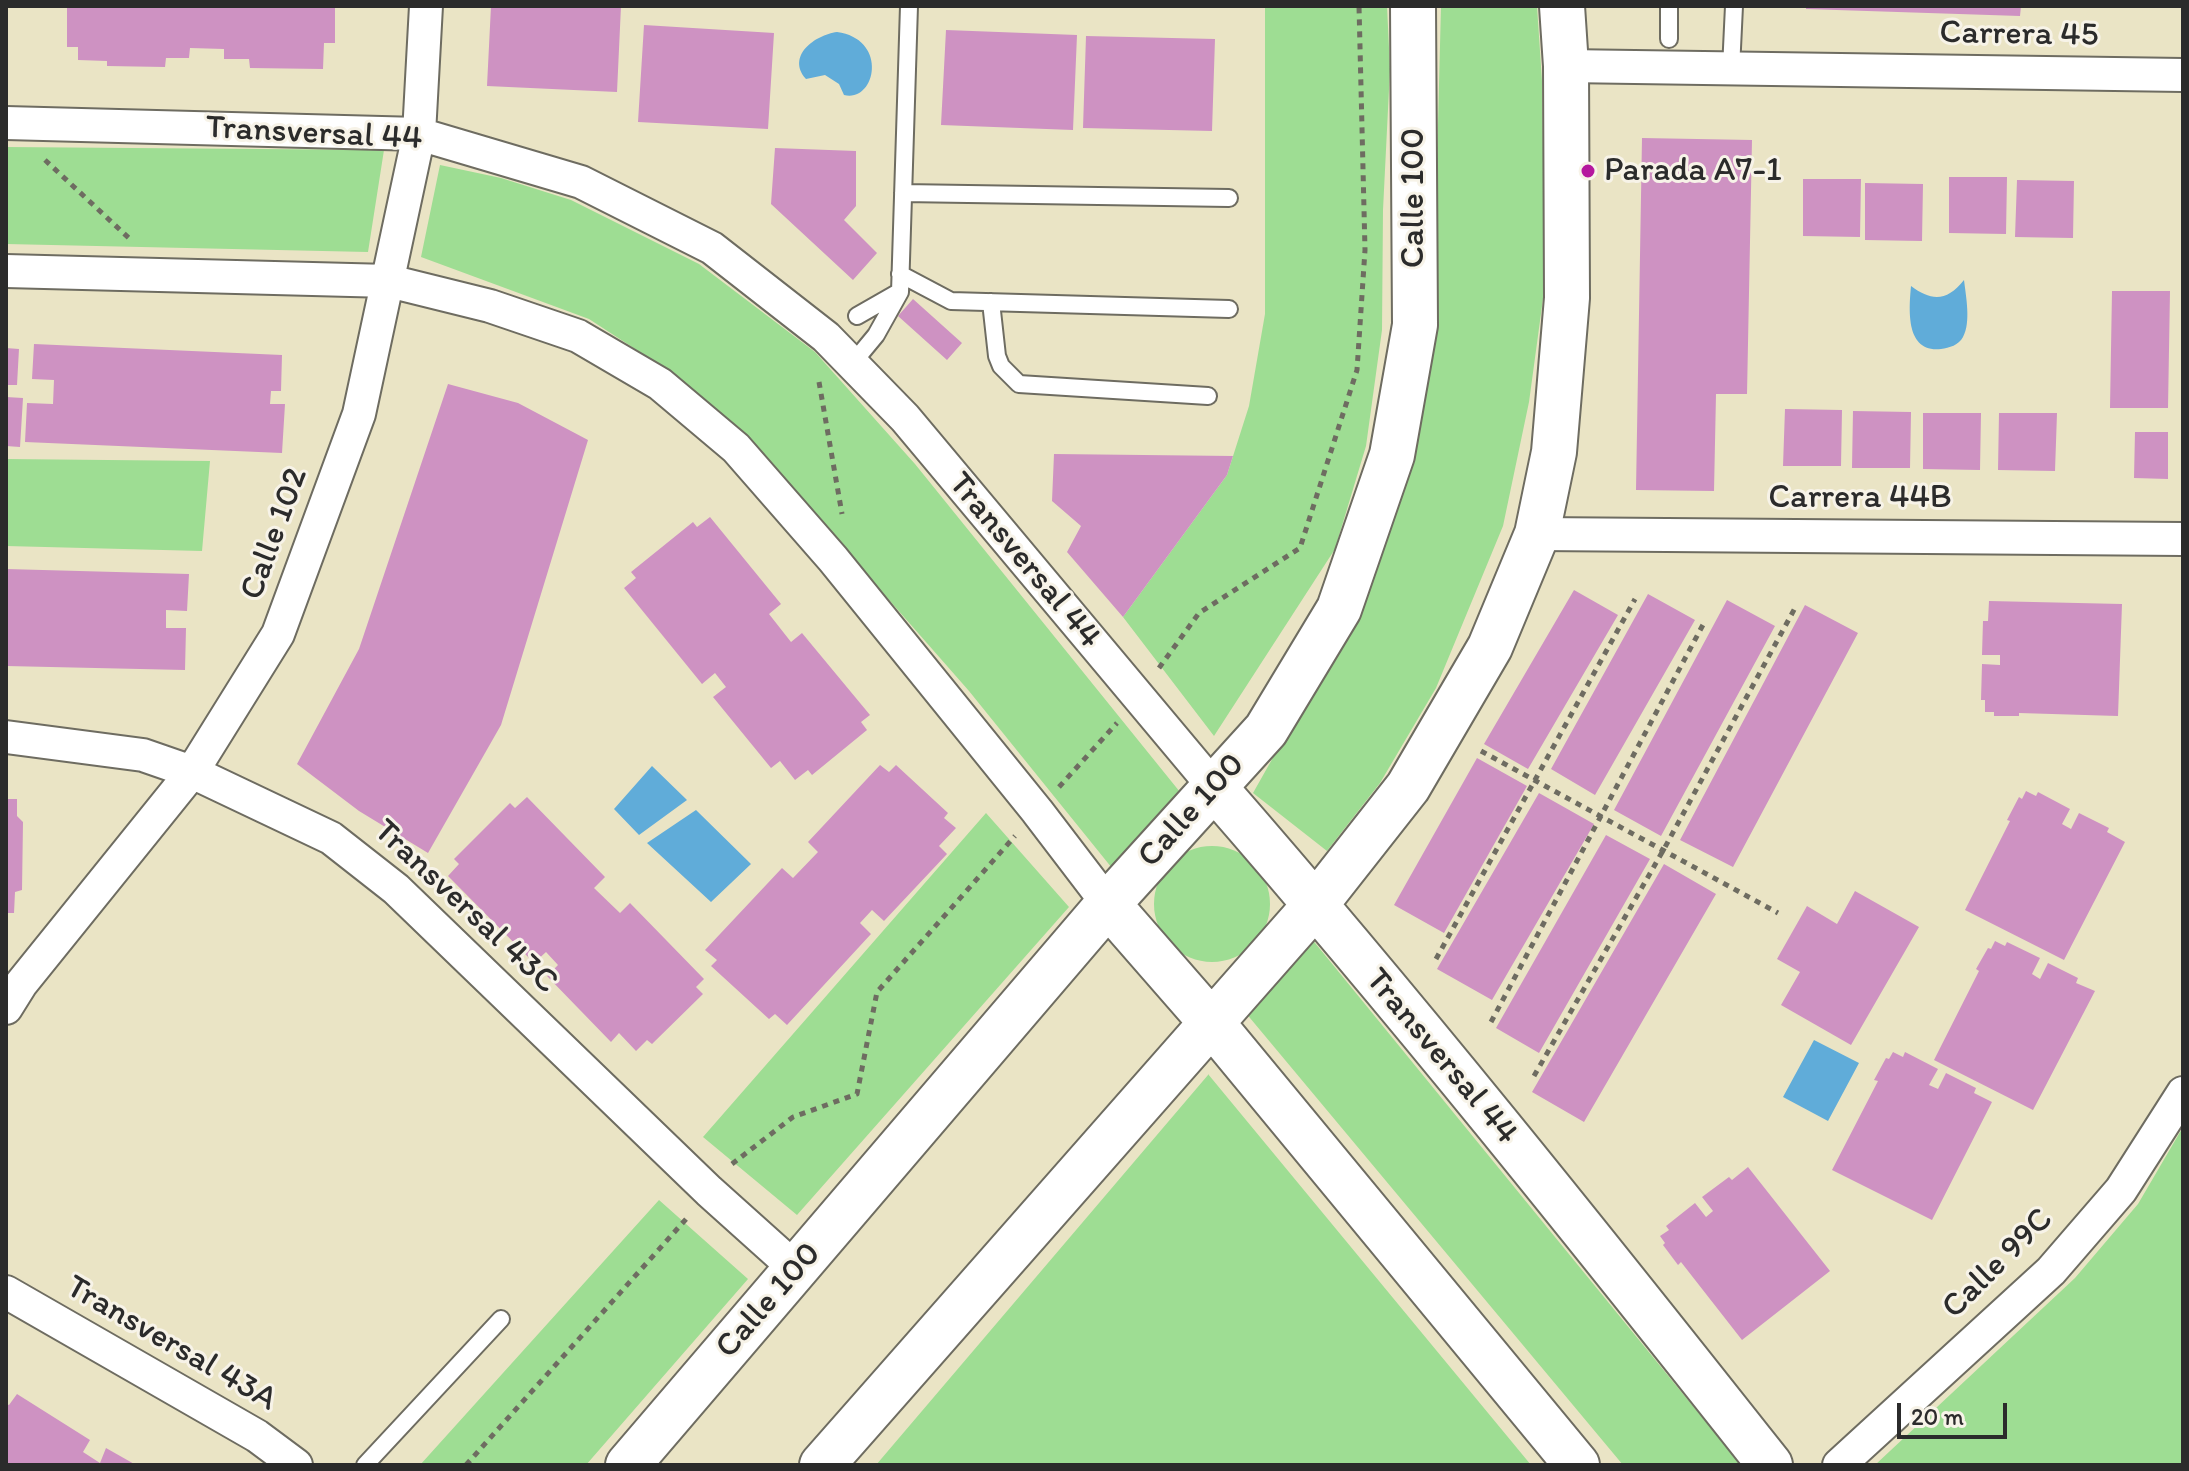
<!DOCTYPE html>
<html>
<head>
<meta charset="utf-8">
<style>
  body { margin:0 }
  #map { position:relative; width:2189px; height:1471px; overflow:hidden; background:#eae4c5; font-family:Itim,sans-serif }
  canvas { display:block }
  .frame { position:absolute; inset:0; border:8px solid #2b2b2b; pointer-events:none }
  .scale { position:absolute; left:1897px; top:1403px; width:110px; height:36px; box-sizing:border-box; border:4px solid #2b2b2b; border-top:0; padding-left:10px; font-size:24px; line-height:28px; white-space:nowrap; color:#2b2b2b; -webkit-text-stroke:6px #f7f3e8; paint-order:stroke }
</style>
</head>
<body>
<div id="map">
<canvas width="2189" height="1471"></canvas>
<div class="frame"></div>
<div class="scale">20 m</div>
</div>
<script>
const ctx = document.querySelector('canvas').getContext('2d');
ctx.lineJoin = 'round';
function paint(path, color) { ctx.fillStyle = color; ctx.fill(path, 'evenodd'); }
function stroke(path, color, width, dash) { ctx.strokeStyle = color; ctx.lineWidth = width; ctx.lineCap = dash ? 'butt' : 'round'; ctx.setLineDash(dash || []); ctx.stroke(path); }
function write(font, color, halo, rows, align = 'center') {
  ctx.font = font + ' Itim,sans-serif'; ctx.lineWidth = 6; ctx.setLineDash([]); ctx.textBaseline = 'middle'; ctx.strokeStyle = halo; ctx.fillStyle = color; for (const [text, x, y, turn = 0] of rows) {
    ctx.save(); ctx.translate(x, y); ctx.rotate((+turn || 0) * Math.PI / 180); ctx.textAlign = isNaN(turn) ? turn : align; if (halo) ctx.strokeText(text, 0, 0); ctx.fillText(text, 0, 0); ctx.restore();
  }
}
paint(new Path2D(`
  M1265 6H1387L1390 69 1383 210 1382 330 1366 446 1335 549 1214 736 1123 617 1227 475 1249 406 1265 314Z
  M1441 6H1537L1542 81 1545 284 1529 402 1503 526 1436 688 1380 783 1327 851 1253 793 1353 616 1409 460 1432 362Z
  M6 147 384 150 368 252 6 244Z
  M440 165 501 178 571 200 699 264 815 352 915 464 1184 797 1116 873 969 691 738 428 669 371 589 319 421 257Z
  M6 459 210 461 202 551 6 546Z
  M986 813 1069 907 797 1215 703 1137Z
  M1154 904a58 58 0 1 1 116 0a58 58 0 1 1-116 0Z
  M1311 938 1741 1465H1623L1245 1012Z
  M1208 1074 1531 1465H876L1208 1075Z
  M2183 1127V1465H1875L2075 1278 2138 1204Z
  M659 1200 748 1279 586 1465H420Z`), '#9edd93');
paint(new Path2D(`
  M837 32C889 39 876 103 844 95L839 84 825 75 806 79C786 56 815 35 837 32Z
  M1964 280C1966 297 1971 322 1963 337 1959 345 1949 348 1941 349 1905 353 1909 309 1911 286 1931 301 1947 302 1964 280Z
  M652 766 687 800 639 835 614 809Z
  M696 810 751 864 711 902 647 843Z
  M1814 1040 1859 1063 1828 1121 1783 1097Z`), '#60acd9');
paint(new Path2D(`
  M67 6H335V43H324L323 69 250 68 249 59H224V49L190 48 189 58H166L165 67 107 66V61L78 60V47H67Z
  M491 6H621L617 92 487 86Z
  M1806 6H2021L2020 16 1806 9Z
  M644 25 774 33 768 129 638 122Z
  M946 30 1077 35 1073 130 941 125Z
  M1086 36 1215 39 1212 131 1083 128Z
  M1642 138 1752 140 1747 394H1716L1714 491 1636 490Z
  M775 148 856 151V206L844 220 877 253 853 280 771 204Z
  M1949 177H2007L2006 234 1949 233Z
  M1803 179H1861L1860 237 1803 236Z
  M2017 180 2074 181 2073 238 2015 237Z
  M1865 183 1923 184 1922 241 1865 240Z
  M2112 291H2170L2168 408H2110Z
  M913 299 962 343 947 360 898 316Z
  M34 344 282 355 281 391H271L270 404H285L282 453 25 442 27 403 53 404 54 380 32 379Z
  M6 348 19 349 17 385H6Z
  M448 384 518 403 588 440 501 725 428 853 359 811 297 764 359 649Z
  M6 397 23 398 20 447 6 446Z
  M1785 409 1842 410 1841 466H1783Z
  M1853 411 1911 412 1910 468H1852Z
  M1923 413H1981L1980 470 1923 469Z
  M1999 413H2057L2055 471 1998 470Z
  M2135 432H2168V479L2134 478Z
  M1054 454 1233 456 1227 475 1123 617 1067 552 1081 526 1052 501Z
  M710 517 781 604 769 614 791 642 802 633 870 715 861 722 867 730 812 775 808 770 795 780 780 761 771 768 713 697 726 687 715 673 702 684 624 588 636 578 631 572 693 522 697 527Z
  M6 569 189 574 187 611 166 610V628H186L185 670 6 666Z
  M1574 590 1618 615 1528 769 1484 744Z
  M1648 594 1695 620 1595 795 1551 769Z
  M1727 600 1775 626 1661 836 1614 810Z
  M1989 601 2122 604 2118 716 2019 713V716H1994V712H1985V700H1981L1982 664 2000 665V655H1982L1983 621H1988Z
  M1805 605 1858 633 1733 867 1680 840Z
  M1477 758 1527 786 1444 933 1394 905Z
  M880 765 889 772 896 765 948 813 944 818 956 828 939 846 947 854 884 921 872 910 860 923 871 934 787 1025 775 1014 769 1019 711 966 717 960 705 950 782 868 793 878 818 852 808 842Z
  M2026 791 2036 796 2038 792 2070 809 2062 824 2071 829 2079 813 2109 828 2107 832 2125 842 2064 960 1965 910 2010 821 2007 820 2019 797 2022 799Z
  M1539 793 1594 824 1492 1000 1437 969Z
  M527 797 605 877 594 888 620 913 630 903 704 979 696 987 703 994 652 1044 647 1040 636 1051 619 1033 611 1042 547 976 558 965 546 952 534 963 448 876 459 864 454 859 510 803 515 808Z
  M6 799H17V816L23 822 22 890 15 892 14 913H6Z
  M1606 835 1650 859 1539 1053 1496 1028Z
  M1664 864 1716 894 1584 1122 1532 1092Z
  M1855 891 1919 927 1851 1045 1781 1005 1800 972 1777 959 1807 906 1837 924Z
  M1995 941 2005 946 2007 942 2040 958 2032 974 2040 979 2048 963 2078 978 2076 983 2095 991 2033 1110 1934 1060 1979 971 1976 969 1988 948 1991 949Z
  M1893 1052 1903 1057 1905 1052 1938 1069 1929 1085 1938 1089 1946 1073 1976 1088 1974 1093 1992 1102 1932 1220 1832 1170 1878 1081 1874 1080 1886 1058 1889 1059Z
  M1748 1167 1830 1271 1742 1340 1681 1262 1678 1265 1663 1245 1665 1243 1660 1236 1669 1230 1666 1226 1695 1203 1706 1217 1713 1211 1702 1197 1729 1177 1732 1180Z
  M17 1394 90 1440 83 1452 100 1463 106 1448 136 1465H6V1404L9 1405Z`), '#ce92c2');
const lane = new Path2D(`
  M1669 39V6
  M1731 69 1734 6
  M903 193 1229 198
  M900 274 951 301 1229 309
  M991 302 997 356 1001 366 1019 384 1208 396
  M857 316 899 292
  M852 364 876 335 900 292 909 6
  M365 1465 501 1319`);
const street = new Path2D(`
  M1566 66 2183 75
  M6 123 419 134 581 182 712 248 826 337 905 418 1214 787
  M6 271 389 281 490 306 578 336 660 384 736 448 833 559 1037 811 1108 904
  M1537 534 2183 539
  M6 737 143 755 192 772 331 838 396 889 709 1191 797 1270
  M6 1008 21 984 192 772 278 634 359 414 419 134 426 6
  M6 1292 257 1436 296 1465
  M1839 1465 2051 1271 2121 1190 2183 1093`);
const secondary = new Path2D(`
  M1214 787C1406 1007 1589 1236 1770 1465
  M1108 904 1211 1022 1577 1465
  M628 1465 1108 904 1266 730 1339 609 1392 455 1415 325 1413 6
  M822 1465 1316 904 1408 787 1490 647 1537 534 1554 452 1567 298 1566 66 1562 6`);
stroke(lane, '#6e6c61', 20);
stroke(street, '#6e6c61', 36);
stroke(secondary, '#6e6c61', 48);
stroke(new Path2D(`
  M45 160 131 240
  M819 382 842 514
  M1159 668 1199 613 1300 548 1357 370 1365 250 1359 6
  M1481 751 1778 913
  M1059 787 1117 723
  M1436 959 1635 599
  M1491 1022 1705 621
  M1534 1076 1664 849 1795 608
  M732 1164 793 1117 857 1094 877 992 1015 836
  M466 1465 687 1218`), '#6e6c61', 5, [6, 6]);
stroke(lane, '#fff', 16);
stroke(street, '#fff', 32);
stroke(secondary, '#fff', 44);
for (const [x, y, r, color] of [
  [1588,171,8,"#b5179e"]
]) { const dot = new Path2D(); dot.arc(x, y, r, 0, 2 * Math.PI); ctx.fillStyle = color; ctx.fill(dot); stroke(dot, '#f7f3e8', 3); }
write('34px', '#2b2b2b', '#f7f3e8', [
  ["Carrera 45",2019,35,1],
  ["Transversal 44",314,134,3],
  ["Calle 100",1414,198,-90],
  ["Carrera 44B",1860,498],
  ["Calle 102",275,534,-70],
  ["Transversal 44",1024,561,50],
  ["Calle 100",1192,811,-48],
  ["Transversal 43C",465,907,43],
  ["Transversal 44",1441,1057,50],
  ["Calle 99C",1998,1264,-45],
  ["Calle 100",769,1301,-49],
  ["Transversal 43A",171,1344,30]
]);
write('34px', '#2b2b2b', '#f7f3e8', [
  ["Parada A7-1",1604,171]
], 'left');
</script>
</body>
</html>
